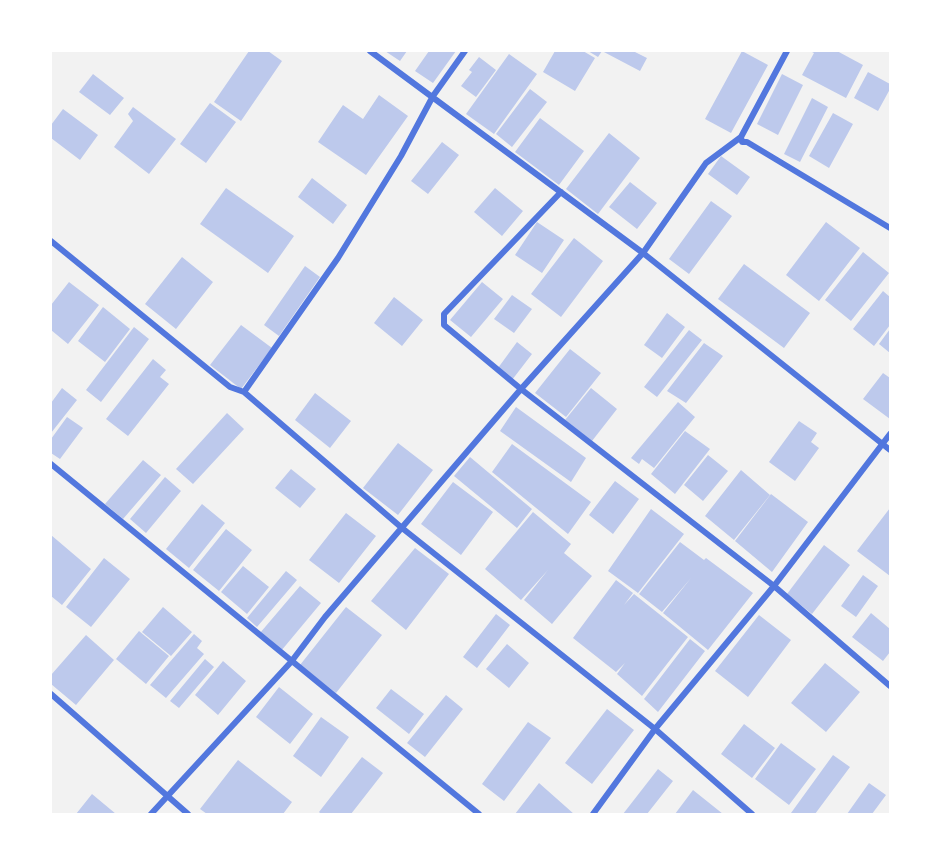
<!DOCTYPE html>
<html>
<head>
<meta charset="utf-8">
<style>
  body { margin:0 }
  #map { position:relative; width:941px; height:865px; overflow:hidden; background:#f2f2f2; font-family:"Sofia Sans Condensed",sans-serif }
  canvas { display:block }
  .frame { position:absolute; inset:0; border:52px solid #fff; pointer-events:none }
</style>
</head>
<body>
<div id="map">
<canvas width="941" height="865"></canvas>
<div class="frame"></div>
</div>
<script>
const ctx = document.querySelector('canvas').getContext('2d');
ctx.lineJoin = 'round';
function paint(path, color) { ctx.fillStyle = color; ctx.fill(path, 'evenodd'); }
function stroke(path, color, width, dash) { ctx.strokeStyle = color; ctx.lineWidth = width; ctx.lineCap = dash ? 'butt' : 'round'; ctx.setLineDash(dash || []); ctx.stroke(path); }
paint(new Path2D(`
  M249 51H268L282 61 241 121 214 102Z
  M385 51H407L400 61Z
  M429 51H456L433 83 415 71Z
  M555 51H583L595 58 575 91 543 72Z
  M588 51H602L598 57Z
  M602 51H633L647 58 640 71Z
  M742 51 768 65 731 133 705 119Z
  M810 51H837L863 65 846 98 802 75 814 53Z
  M509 54 537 74 494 134 466 114Z
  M479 57 496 70 476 97 461 86 472 72 469 70Z
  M868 72 890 84V89L878 111 854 98Z
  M93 74 124 98 110 115 79 92Z
  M782 74 803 85 778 135 757 124Z
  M530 89 547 102 512 147 496 134Z
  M379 95 408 116 366 175 318 142 343 105 363 119Z
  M812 98 828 107 800 162 784 154Z
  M210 103 236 122 206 163 180 144Z
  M133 107 176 139 149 174 114 147 133 121 128 114Z
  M63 109 98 135 80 160 51 138V125Z
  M833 113 853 124 829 168 809 156Z
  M540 118 584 151 559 185 515 152Z
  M609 133 640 158 598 214 566 189Z
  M442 142 459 155 428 194 411 181Z
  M721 156 750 177 737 195 708 174Z
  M312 178 347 205 333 224 298 197Z
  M630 182 657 203 637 229 609 207Z
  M226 188 294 236 268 273 200 224Z
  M495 188 523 211 502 236 474 212Z
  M711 201 732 216 689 274 669 259Z
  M537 222 564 240 542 273 515 255Z
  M826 222 860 248 819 301 786 275Z
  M574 238 603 261 561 317 531 294Z
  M863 252 889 273 851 321 825 300Z
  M182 257 213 282 176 329 145 304Z
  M744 264 810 313 784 348 718 299Z
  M305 266 320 277 279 336 264 325Z
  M69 282 99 305 68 344 51 330V305Z
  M482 282 503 299 471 337 450 320Z
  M883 291 890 297V325L874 346 853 329Z
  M512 295 532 309 514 333 494 319Z
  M394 297 423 320 402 346 374 323Z
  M103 307 130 329 105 362 78 341Z
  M667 313 685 327 662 358 644 345Z
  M241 325 272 348 241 389 210 365Z
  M134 327 149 339 101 402 86 390Z
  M890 329V353L879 344Z
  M689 330 702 340 657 397 644 387Z
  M517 342 532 354 512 380 498 368Z
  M704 343 723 356 686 403 667 391Z
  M570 349 601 373 566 417 535 393Z
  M153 359 166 370 160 377 169 384 128 436 106 419Z
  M883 373 890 378V419L863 399Z
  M62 388 77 400 51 433V403Z
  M591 388 617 409 592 441 565 420Z
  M315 393 351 421 330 448 295 420Z
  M678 402 695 417 654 468 642 459 639 464 631 458Z
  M516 407 586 458 571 482 500 431Z
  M227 413 244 429 193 484 176 469Z
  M67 417 83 428 60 459 51 453V439Z
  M799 421 817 433 811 442 819 448 795 481 769 462Z
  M685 431 710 449 675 494 651 474Z
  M398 443 433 470 398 515 363 488Z
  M512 444 591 502 568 534 492 472Z
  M708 455 728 471 703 501 684 485Z
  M470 457 532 509 517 528 454 476Z
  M143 460 161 475 123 519 105 504Z
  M291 469 316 489 300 508 275 488Z
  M741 470 770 495 734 540 705 516Z
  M165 477 181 491 146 533 130 519Z
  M615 481 639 499 613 534 589 515Z
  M453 482 493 512 461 555 421 524Z
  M771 494 808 522 772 572 735 541Z
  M202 504 225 523 189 568 166 549Z
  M890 508V576L857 551Z
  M651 509 684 534 638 593 608 571Z
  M533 512 571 544 564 553 592 576 552 624 524 600 548 570 521 600 485 569Z
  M346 513 376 536 339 583 309 560Z
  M226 529 252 550 219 591 193 570Z
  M51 535 91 569 62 605 51 596Z
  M680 542 704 560 706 558 753 593 708 650 663 613 691 578 662 612 639 594Z
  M824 545 850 565 812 614 787 594Z
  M415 548 449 574 406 630 371 601Z
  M104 558 130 579 91 627 66 607Z
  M243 566 269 587 247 614 221 592Z
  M286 571 297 580 257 627 247 618Z
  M863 575 878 586 856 617 841 606Z
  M616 580 633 593 624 605 634 594 688 637 642 696 617 674 625 663 616 672 573 638Z
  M300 586 321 603 281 651 260 633Z
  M163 607 192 632 171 656 142 632Z
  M346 607 382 635 336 693 300 665Z
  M871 613 890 629V652L883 661 852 637Z
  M496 614 510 625 477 668 463 657Z
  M759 615 791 640 748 697 715 671Z
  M139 631 169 656 146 684 116 659Z
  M194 634 202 641 197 648 204 654 166 698 150 685Z
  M86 635 114 660 76 705 51 684V675Z
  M690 639 705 651 658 712 644 699Z
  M507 644 529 663 509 688 486 669Z
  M205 659 214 667 179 708 170 701Z
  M223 661 246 681 218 715 195 695Z
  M825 663 860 692 826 732 791 703Z
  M279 687 313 714 290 744 256 717Z
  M391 689 424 714 409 734 376 708Z
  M446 695 463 709 425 757 407 743Z
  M607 709 634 730 592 784 565 763Z
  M321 717 349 737 321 777 293 756Z
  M528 722 551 738 504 801 482 784Z
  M744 724 775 748 752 778 721 754Z
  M781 743 816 769 789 805 755 779Z
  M833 755 850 767 815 814H793L791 813Z
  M362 757 383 773 351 814H321L319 812Z
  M238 760 292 802 283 814H207L200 809Z
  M658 769 673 781 647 814H623Z
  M539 783 574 814H515Z
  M869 783 886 795 872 814H847Z
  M693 790 723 814H675Z
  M92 794 116 814H76Z`), '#bdc9ec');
stroke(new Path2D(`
  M370 51 643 253 890 450
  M741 137 787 51
  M561 192 444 314V325L521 389 774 586 890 686
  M51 241 230 387 244 392 402 528 655 729 752 814
  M244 392 338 258 401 156 433 96 465 51
  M51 464 479 814
  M51 694 188 814
  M151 814 291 662 325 617 521 389 643 253 706 163 741 137 742 142H747L890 228
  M593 814 655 729 774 586 890 434`), '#5277de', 6);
</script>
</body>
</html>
